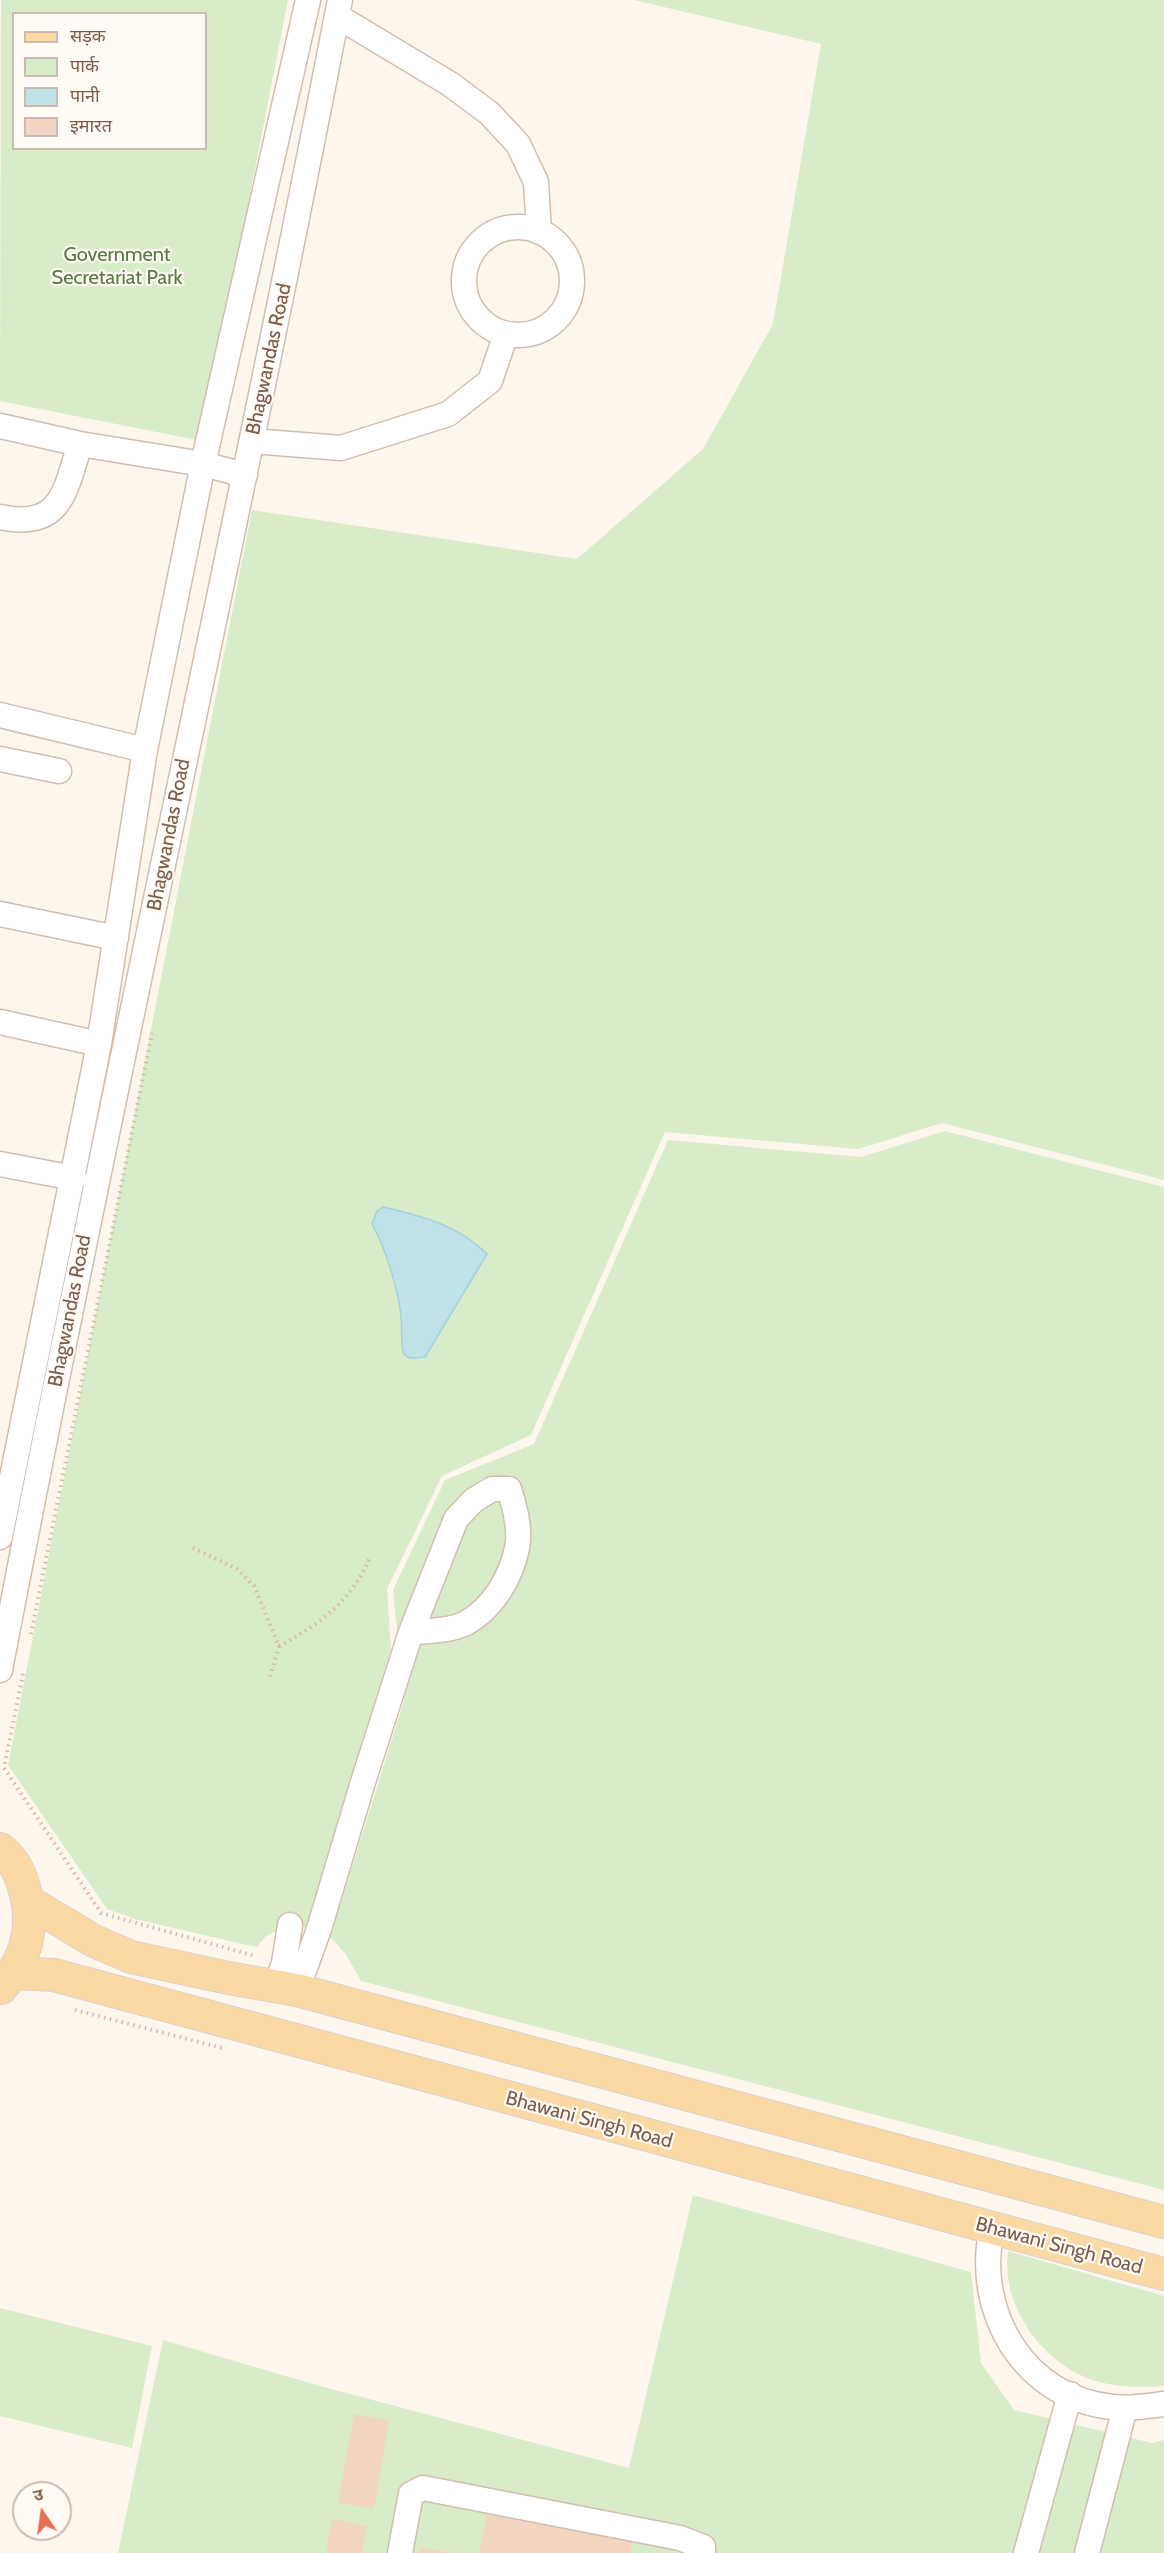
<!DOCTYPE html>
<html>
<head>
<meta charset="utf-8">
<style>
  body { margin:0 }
  #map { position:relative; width:1164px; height:2553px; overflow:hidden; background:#fdf6ec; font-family:Cabin,"Noto Sans Devanagari",sans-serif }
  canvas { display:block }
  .legend { position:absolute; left:12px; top:12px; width:195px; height:138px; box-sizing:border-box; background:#fffaf3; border:2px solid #cabbb1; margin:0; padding:8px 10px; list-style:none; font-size:18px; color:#7a5c4d }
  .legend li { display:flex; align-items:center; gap:12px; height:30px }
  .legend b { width:30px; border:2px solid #cabbb1 }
  .north { position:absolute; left:12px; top:2481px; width:60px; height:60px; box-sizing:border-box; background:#fffaf3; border:2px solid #cabbb1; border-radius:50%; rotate:347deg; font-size:16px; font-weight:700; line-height:24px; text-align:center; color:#7a5c4d }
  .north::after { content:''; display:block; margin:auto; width:21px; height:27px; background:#e76f51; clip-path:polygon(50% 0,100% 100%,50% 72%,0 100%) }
</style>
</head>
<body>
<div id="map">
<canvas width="1164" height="2553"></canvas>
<ul class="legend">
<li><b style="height:8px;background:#fbd9a5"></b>सड़क</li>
<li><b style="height:16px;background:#d8ecc9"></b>पार्क</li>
<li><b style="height:16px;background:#bfe3e8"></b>पानी</li>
<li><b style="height:16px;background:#f3d5c3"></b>इमारत</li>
</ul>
<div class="north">उ</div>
</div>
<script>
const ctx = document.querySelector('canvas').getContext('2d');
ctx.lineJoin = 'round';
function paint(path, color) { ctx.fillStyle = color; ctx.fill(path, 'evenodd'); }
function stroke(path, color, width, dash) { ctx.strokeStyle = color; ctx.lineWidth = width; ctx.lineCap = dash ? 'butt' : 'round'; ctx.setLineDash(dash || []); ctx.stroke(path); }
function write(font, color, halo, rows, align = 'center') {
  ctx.font = font + ' Cabin,sans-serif'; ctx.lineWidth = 4.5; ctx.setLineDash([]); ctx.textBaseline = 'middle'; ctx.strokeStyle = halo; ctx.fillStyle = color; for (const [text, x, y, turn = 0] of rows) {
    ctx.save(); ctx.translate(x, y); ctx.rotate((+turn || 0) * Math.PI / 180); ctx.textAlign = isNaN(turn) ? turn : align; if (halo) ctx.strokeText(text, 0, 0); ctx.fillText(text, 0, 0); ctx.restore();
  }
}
paint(new Path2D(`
  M1 0H288L202 441 0 401ZM14 14H206V148H14Z
  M634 0H1164V1180L942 1123 858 1149 665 1132 531 1435 442 1476 387 1589 391 1649 312 1910 305 1928 292 1924 266 1936 257 1947 247 1945 135 1919 107 1909 8 1765 252 510 577 559 703 449 773 324 821 44Z
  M945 1131 1164 1187V2190L361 1981 345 1953 330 1937 404 1701 393 1590 445 1480 534 1444 668 1140 861 1157Z
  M693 2195 971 2272 981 2363 1014 2410 1152 2443 1164 2440V2553H118L163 2340 320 2386 629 2468Z
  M1008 2251 1164 2296V2386C1140 2388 1110 2387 1087 2378 1039 2358 1001 2304 1008 2251Z
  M0 2308 152 2346 132 2448 0 2416Z`), '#d8ecc9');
const water = new Path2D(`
  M383 1207C422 1216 458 1225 487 1254L425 1357C418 1358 409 1360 404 1354 401 1351 402 1324 401 1317 399 1291 385 1247 372 1224L377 1211Z`);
paint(water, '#bfe3e8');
stroke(water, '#a5d3da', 1.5);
paint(new Path2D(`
  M354 2414 389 2420 374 2509 338 2503Z
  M490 2501 634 2530 630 2553H479Z
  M332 2519 367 2526 362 2553H326Z
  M420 2547 447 2552V2553H419Z`), '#f3d5c3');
const minor = new Path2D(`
  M337 16 450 84 489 113 518 144 536 182 539 232
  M464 281a54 54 0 1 1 108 0a54 54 0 1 1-108 0Z
  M0 426 80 444 203 464 245 475
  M252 441 341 448 448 414 490 381 506 334
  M0 517C61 530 65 492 80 444
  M0 715 145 750
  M0 759 59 771
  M0 914 116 938
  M0 1022 99 1044
  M0 1164 74 1178
  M0 1537 99 1044 145 750 203 464 308 0
  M0 1670C106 1112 232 558 340 0
  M276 1986 284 1963 290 1925
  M297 1990 319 1929 363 1782 411 1632 456 1519 474 1500 492 1489H509C515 1507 521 1530 517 1548 511 1578 492 1609 466 1623 450 1631 429 1631 411 1632
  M992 2229C973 2312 1025 2399 1113 2407 1131 2409 1147 2406 1164 2404
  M400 2553 411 2494 423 2488 680 2538 703 2547V2553
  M1026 2553 1070 2394
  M1087 2553 1125 2408`);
const major = new Path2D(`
  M0 1849C11 1857 19 1871 23 1884 36 1923 28 1957 1 1988
  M29 1902 94 1941 131 1957 234 1979 297 1990 1164 2222
  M14 1973 54 1975 1164 2274`);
stroke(minor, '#d1beb0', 27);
stroke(major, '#dad1cd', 34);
stroke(new Path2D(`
  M193 1548 237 1569 254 1586 279 1646 269 1680
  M31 1634 152 1033
  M279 1646C319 1625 353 1600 370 1557
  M23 1674 4 1768 101 1913 255 1956
  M75 2010 222 2048`), '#d9b8a5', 4, [1.5, 4.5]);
stroke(minor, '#fff', 24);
stroke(major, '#fbd9a5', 32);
write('20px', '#537a41', '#fffaf3', [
  ["Government",117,255],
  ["Secretariat Park",117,278]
]);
write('20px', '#7a5c4d', '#fffaf3', [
  ["Bhagwandas Road",269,359,-78],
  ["Bhagwandas Road",169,835,-79],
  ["Bhagwandas Road",70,1311,-79],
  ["Bhawani Singh Road",589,2120,15],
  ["Bhawani Singh Road",1059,2246,15]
]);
</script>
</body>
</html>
